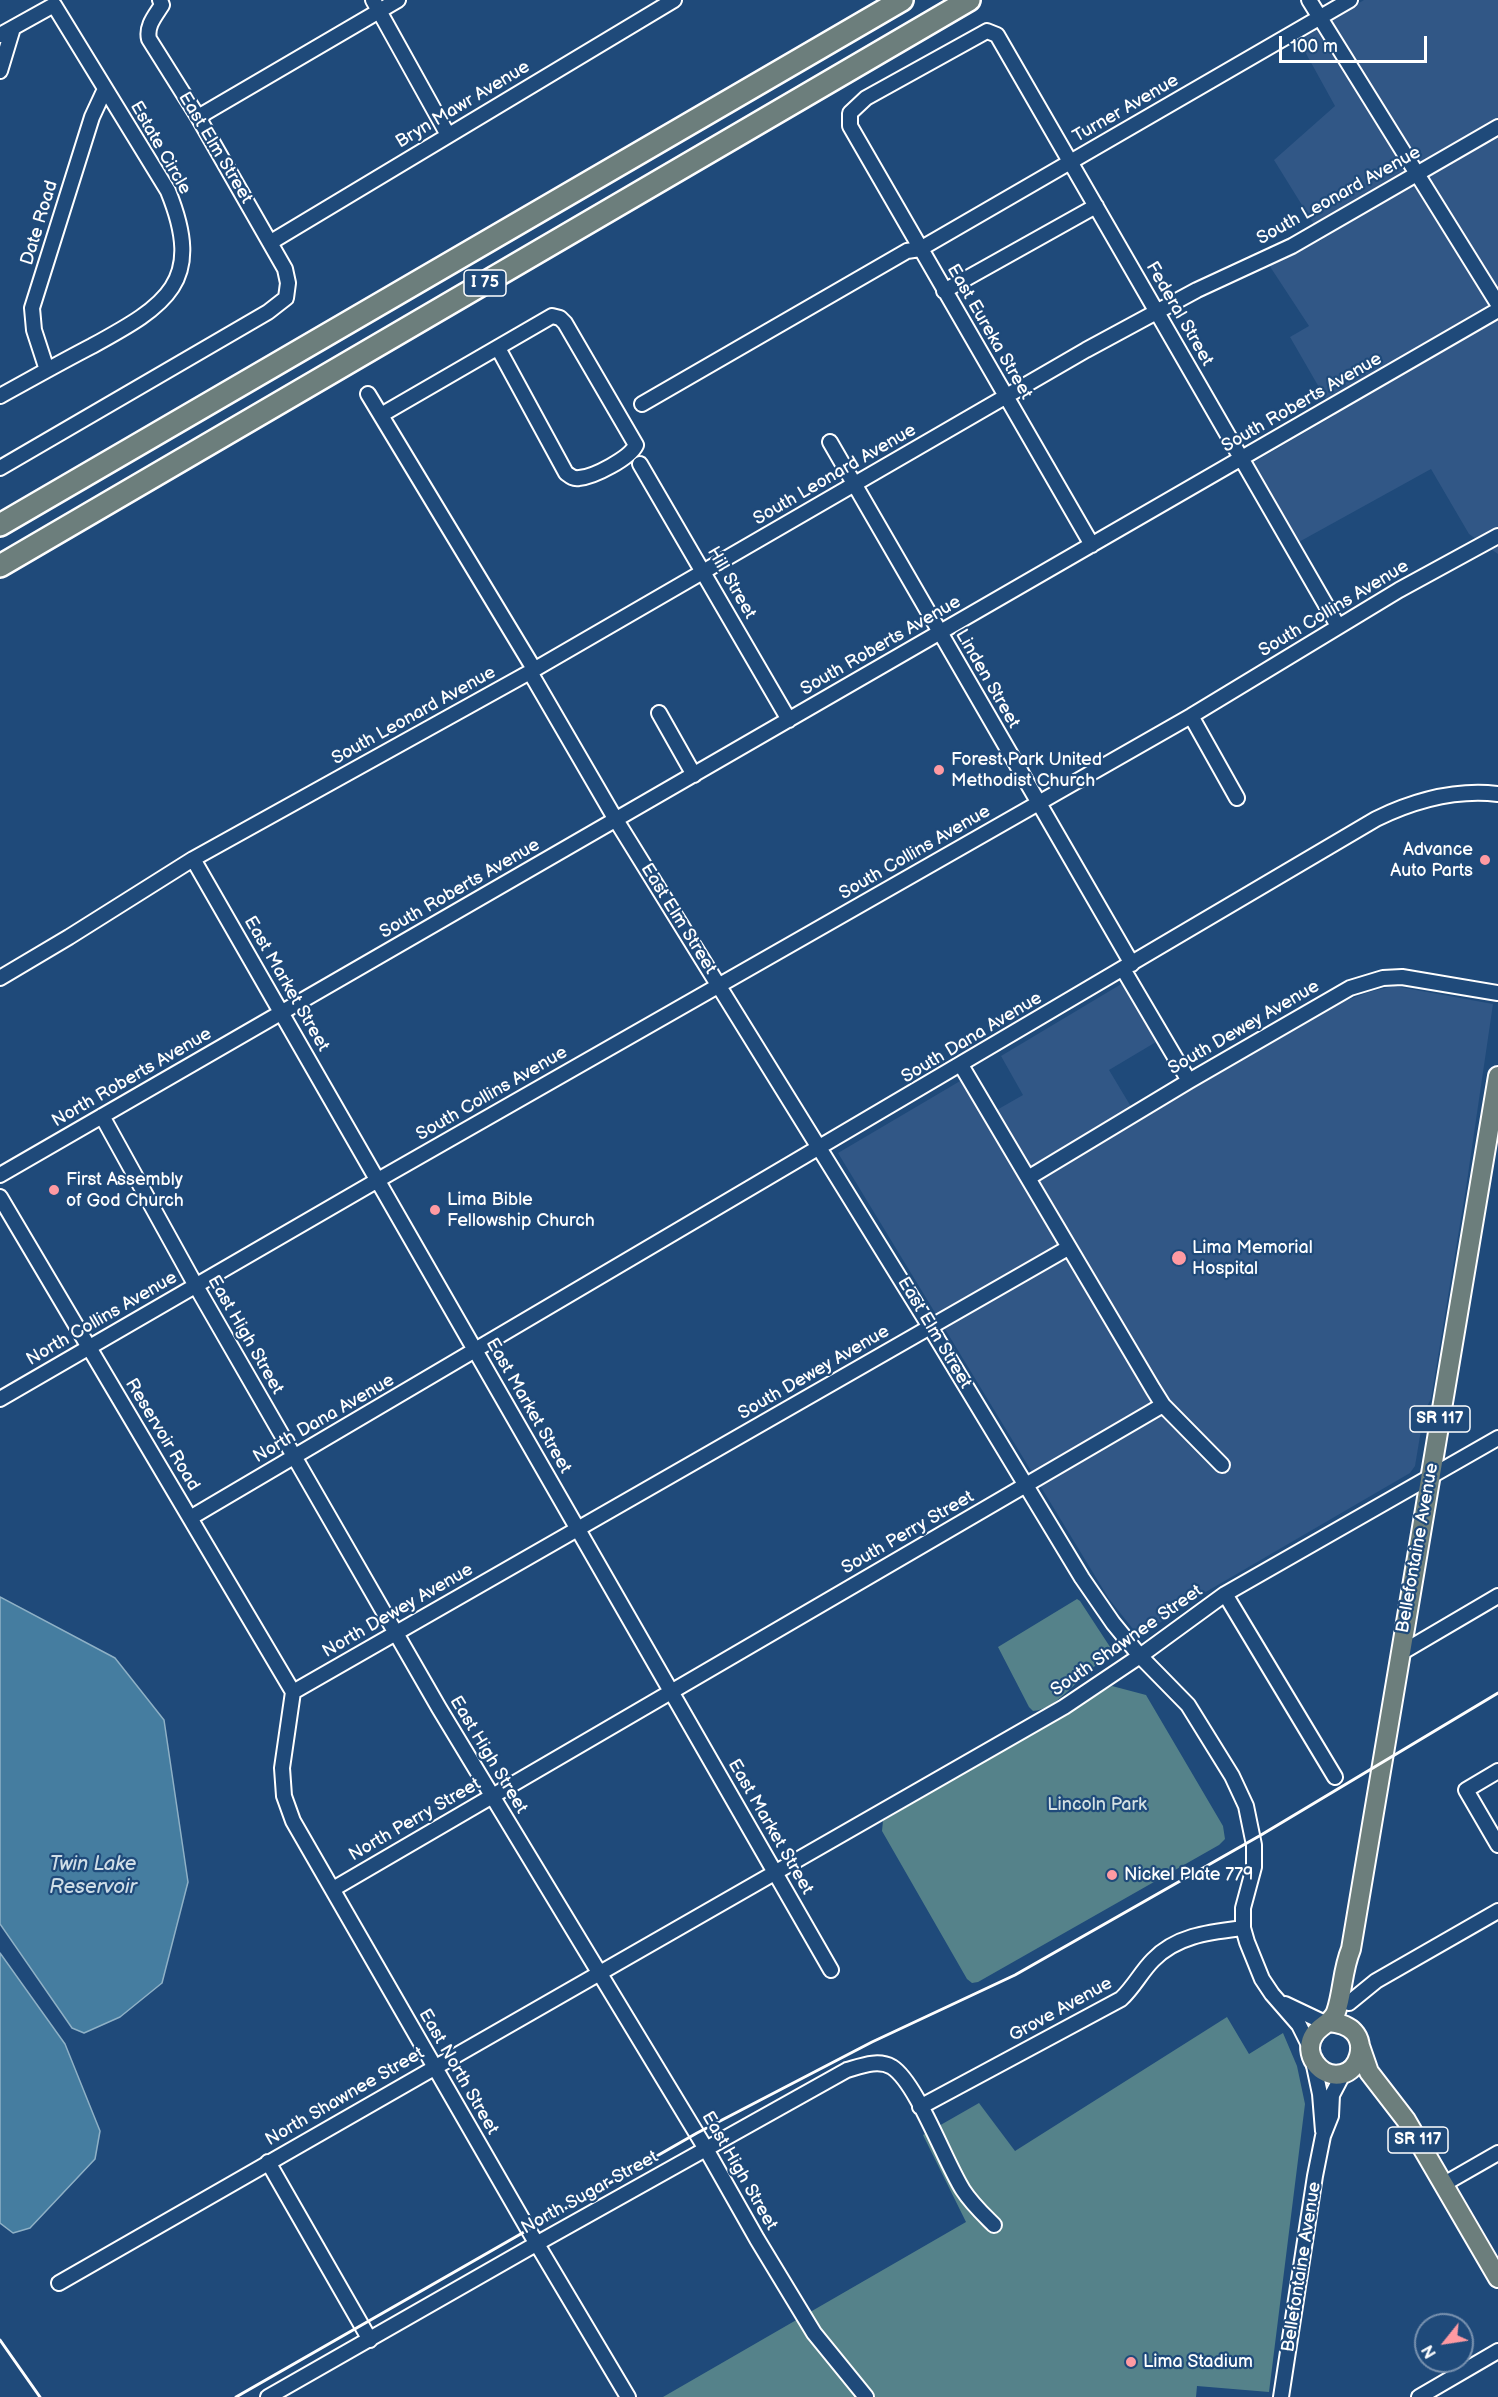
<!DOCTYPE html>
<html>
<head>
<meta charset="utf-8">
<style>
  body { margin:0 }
  #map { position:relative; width:1498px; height:2397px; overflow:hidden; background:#1f4a7a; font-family:"Balsamiq Sans",sans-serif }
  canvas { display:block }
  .north { position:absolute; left:1414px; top:2313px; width:60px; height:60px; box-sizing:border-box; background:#1f4a7a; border:2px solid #7992af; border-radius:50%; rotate:240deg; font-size:16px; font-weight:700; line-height:24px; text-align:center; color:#fff }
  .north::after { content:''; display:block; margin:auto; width:21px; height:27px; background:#ff9aa2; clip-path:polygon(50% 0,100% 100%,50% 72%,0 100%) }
  .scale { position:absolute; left:1279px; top:36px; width:148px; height:27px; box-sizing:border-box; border:3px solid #fff; border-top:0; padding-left:8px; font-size:18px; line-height:21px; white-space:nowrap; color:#fff; -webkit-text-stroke:4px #1f4a7a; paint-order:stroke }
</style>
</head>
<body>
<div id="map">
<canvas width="1498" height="2397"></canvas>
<div class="north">N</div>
<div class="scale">100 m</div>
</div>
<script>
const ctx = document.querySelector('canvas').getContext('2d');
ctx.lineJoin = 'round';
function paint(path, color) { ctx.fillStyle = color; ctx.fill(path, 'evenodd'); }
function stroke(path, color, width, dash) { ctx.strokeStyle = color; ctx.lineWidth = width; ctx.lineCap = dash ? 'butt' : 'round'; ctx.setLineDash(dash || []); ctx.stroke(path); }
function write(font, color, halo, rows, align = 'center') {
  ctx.font = font + ' "Balsamiq Sans",sans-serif'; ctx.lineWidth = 4.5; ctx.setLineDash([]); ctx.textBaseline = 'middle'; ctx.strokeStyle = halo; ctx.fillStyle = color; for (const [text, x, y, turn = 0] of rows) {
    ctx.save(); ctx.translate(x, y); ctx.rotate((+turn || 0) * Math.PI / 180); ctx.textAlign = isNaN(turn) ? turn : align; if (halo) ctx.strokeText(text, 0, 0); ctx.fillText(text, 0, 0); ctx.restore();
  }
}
paint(new Path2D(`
  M1364 0H1498V554L1469 534 1431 469 1288 548 1240 470 1335 415 1290 337 1309 326 1269 265 1323 239 1274 160 1335 106 1298 39Z
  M1123 983 1156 1042 1109 1070 1139 1120 1345 1001 1369 992 1394 986 1493 1004 1466 1188 1431 1399 1424 1412 1415 1466 1410 1473 1192 1600 1144 1634H1137L1109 1599 838 1153 972 1074 995 1111 1023 1095 1001 1056Z`), '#315786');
paint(new Path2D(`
  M1077 1599 1080 1601 1114 1653C1109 1659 1101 1661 1095 1666 1078 1679 1055 1710 1033 1711L1029 1707 998 1647Z
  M1112 1686 1146 1695 1223 1826 1225 1839 1219 1845 978 1982 972 1983 967 1979 882 1831 883 1821Z
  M1227 2017 1249 2054 1283 2033 1297 2066 1305 2104 1269 2392 1197 2386 1196 2397H663L966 2222 923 2135 979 2103 1015 2151Z`), '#55828a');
const water = new Path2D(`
  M0 1597 115 1658 164 1720 188 1882 162 1983 120 2017 84 2033 72 2028 0 1924Z
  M0 1953 65 2044 100 2131 95 2159 30 2228 13 2233 0 2223Z`);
paint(water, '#457da0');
stroke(water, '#8fb1c6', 1.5);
const minor = new Path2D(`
  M373 0 448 135
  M1309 0 1498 304
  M0 35 54 5 168 191C205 282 167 305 92 346 61 362 31 379 0 396
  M0 71 13 28
  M198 117 398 0
  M271 242 674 0
  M944 291 1096 206
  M47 370 34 330 32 308 92 117 105 89
  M368 394 534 669
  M642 404 907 251 920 249 1350 0
  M381 415 552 316 560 318 565 323 636 445C630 458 594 477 579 478 573 479 570 476 566 473L498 348
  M830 442 1132 964
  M640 464 789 720
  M0 468 268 312 286 298 288 283 285 269 198 117 149 39C146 26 155 16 162 5L160 0
  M1092 545 850 126V113L866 98 987 31 997 35 1338 626
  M530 672 616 820 930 1327 1082 1578 1113 1623 1140 1656 1188 1705 1232 1776 1246 1806 1254 1845V1867L1243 1908V1928L1247 1942 1262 1979 1272 1994 1299 2025 1310 2047
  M659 713 694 775
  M1191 716 1237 798
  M193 859 831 1970
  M1123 969 1189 1081
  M0 978 69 937 193 859 530 672 1086 350 1197 290 1292 246 1498 127
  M961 1065 1153 1389 1163 1405 1222 1465
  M102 1116 196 1286 439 1708 706 2149 757 2239 814 2333 866 2397
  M0 1175 1498 310
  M1028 1178 1189 1081 1350 988 1383 978 1402 977 1498 993
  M0 1197 293 1692
  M0 1399 378 1180 1191 716 1399 590 1498 536
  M190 1518 1376 819C1415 800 1455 789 1498 794
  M1225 1594 1335 1777
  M1401 1653 1498 1596
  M293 1692 1068 1248
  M293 1692 282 1768 284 1796 293 1821 528 2229 628 2397
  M1498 1771 1466 1790 1498 1845
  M333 1889 1163 1405
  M1349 2003 1376 1981 1498 1911
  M1285 2004 1325 2023
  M1313 2061 1320 2094 1323 2131
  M920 2107 1121 1999C1134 1987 1141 1972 1153 1960 1177 1935 1211 1932 1243 1928
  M268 2162 370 2340
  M1444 2184 1498 2153
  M59 2283 1064 1707 1140 1656 1225 1594 1498 1438
  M268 2397 536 2244 847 2070C861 2066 878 2059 892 2067 917 2083 945 2162 963 2190 972 2204 983 2214 994 2225
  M1281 2397 1315 2176 1323 2136 1331 2116 1332 2095 1343 2074
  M1419 2397 1498 2351`);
const major = new Path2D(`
  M1329 2022C1339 2023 1348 2025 1354 2032 1366 2045 1359 2070 1342 2074 1320 2079 1302 2053 1314 2035 1320 2025 1332 2023 1336 2012 1343 1992 1342 1971 1351 1949L1498 1076
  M1360 2046 1369 2072 1406 2120 1498 2278`);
const highway = new Path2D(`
  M0 525 902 0
  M0 566 969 0`);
stroke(minor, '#fff', 18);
stroke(major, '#fff', 22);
stroke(highway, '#fff', 26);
stroke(minor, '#1f4a7a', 14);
stroke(major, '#6c7e7c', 18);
stroke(highway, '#6c7e7c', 21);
stroke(new Path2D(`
  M0 2340 40 2397
  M236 2397 697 2133 872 2042 1015 1975 1261 1835 1498 1693`), '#fff', 3);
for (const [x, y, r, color] of [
  [939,770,6,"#ff9aa2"],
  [1485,860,6,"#ff9aa2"],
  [54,1190,6,"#ff9aa2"],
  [435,1210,6,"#ff9aa2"],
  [1179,1258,8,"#ff9aa2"],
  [1112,1875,6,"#ff9aa2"],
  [1131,2362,6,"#ff9aa2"]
]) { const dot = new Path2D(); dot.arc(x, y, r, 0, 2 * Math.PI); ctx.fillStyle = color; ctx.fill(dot); stroke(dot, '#1f4a7a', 2); }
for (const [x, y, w] of [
  [485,283,42],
  [1440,1419,60],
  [1418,2140,60]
]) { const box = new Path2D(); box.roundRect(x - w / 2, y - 13, w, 26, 4.5); ctx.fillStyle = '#1f4a7a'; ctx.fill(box); stroke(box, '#fff', 1.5); }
write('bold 16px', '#fff', null, [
  ["I 75",485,283],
  ["SR 117",1440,1419],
  ["SR 117",1418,2140]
]);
write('18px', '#fff', '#1f4a7a', [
  ["Bryn Mawr Avenue",463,105,-31],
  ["Turner Avenue",1126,109,-30],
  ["Estate Circle",160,148,60],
  ["East Elm Street",215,148,59],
  ["South Leonard Avenue",1339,196,-29],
  ["Date Road",40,223,-73],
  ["Federal Street",1179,314,60],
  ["East Eureka Street",989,332,60],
  ["South Roberts Avenue",1302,403,-30],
  ["South Leonard Avenue",835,475,-30],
  ["Hill Street",731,583,60],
  ["South Collins Avenue",1334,609,-31],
  ["South Roberts Avenue",881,646,-30],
  ["Linden Street",987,679,60],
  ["South Leonard Avenue",414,716,-29],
  ["South Collins Avenue",915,853,-30],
  ["South Roberts Avenue",460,889,-30],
  ["East Elm Street",678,919,58],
  ["East Market Street",286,984,60],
  ["South Dewey Avenue",1244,1028,-30],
  ["South Dana Avenue",972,1038,-31],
  ["North Roberts Avenue",132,1078,-30],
  ["South Collins Avenue",492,1094,-30],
  ["North Collins Avenue",102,1319,-30],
  ["East Elm Street",934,1333,59],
  ["East High Street",245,1335,60],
  ["South Dewey Avenue",814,1373,-30],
  ["East Market Street",528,1406,60],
  ["North Dana Avenue",324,1419,-30],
  ["Reservoir Road",162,1435,59],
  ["South Perry Street",908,1533,-30],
  ["Bellefontaine Avenue",1418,1548,-80],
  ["North Dewey Avenue",398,1611,-30],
  ["South Shawnee Street",1127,1641,-35],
  ["East High Street",488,1755,59],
  ["North Perry Street",415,1820,-30],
  ["East Market Street",770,1827,60],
  ["Grove Avenue",1061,2010,-29],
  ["East North Street",458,2072,60],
  ["North Shawnee Street",345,2097,-30],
  ["East High Street",739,2171,60],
  ["North Sugar Street",590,2193,-29],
  ["Bellefontaine Avenue",1302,2267,-81]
]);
write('18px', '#fff', '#1f4a7a', [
  ["Forest Park United",951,760],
  ["Methodist Church",951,781],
  ["Advance",1473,850,"right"],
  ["Auto Parts",1473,871,"right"],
  ["First Assembly",66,1180],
  ["of God Church",66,1201],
  ["Lima Bible",447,1200],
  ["Fellowship Church",447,1221],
  ["Lima Memorial",1192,1248],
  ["Hospital",1192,1269],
  ["Nickel Plate 779",1124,1875],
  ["Lima Stadium",1143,2362]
], 'left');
write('18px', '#d4e0e2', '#1f4a7a', [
  ["Lincoln Park",1097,1805]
]);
write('italic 20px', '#d0dee7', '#1f4a7a', [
  ["Twin Lake",93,1865],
  ["Reservoir",93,1888]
]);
</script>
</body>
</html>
